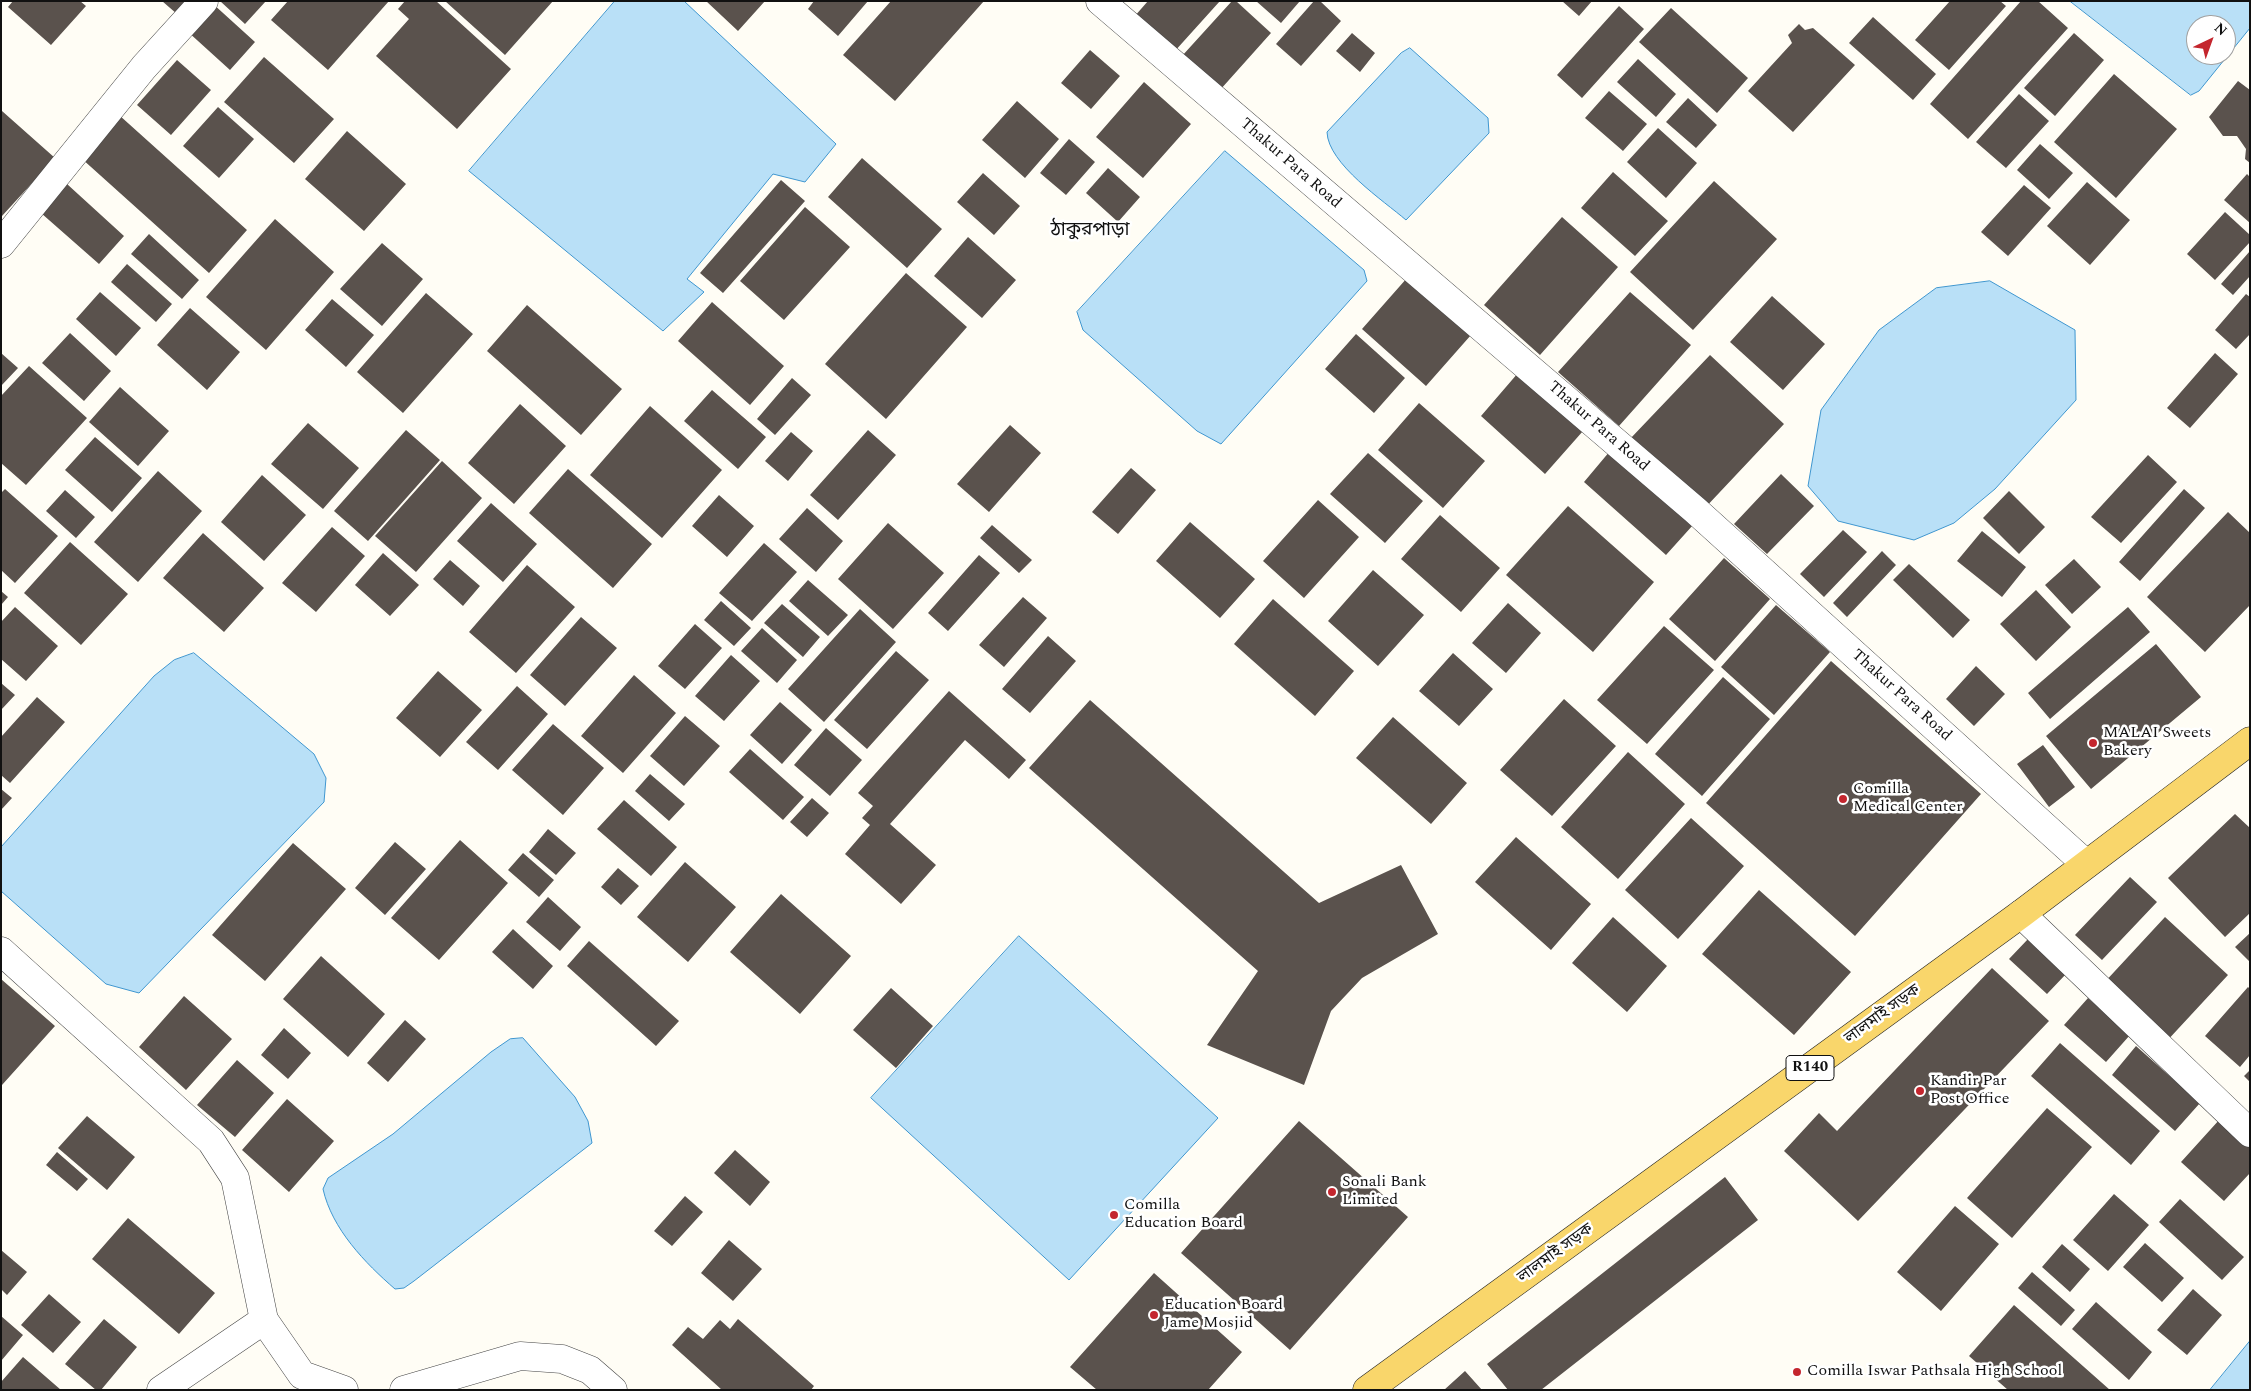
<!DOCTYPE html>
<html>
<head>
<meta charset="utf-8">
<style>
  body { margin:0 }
  #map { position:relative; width:2251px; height:1391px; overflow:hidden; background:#fffdf5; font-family:Spectral,serif }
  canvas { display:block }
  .frame { position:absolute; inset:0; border:2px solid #111; pointer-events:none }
  .north { position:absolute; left:2186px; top:15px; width:50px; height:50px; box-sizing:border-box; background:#fff; border:1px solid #a0a0a0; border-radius:50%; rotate:42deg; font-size:14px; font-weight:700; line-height:20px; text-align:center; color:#111 }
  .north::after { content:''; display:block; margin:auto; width:18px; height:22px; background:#c4262e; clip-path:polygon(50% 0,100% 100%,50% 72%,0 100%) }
</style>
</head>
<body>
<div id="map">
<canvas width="2251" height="1391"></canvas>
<div class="frame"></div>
<div class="north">N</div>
</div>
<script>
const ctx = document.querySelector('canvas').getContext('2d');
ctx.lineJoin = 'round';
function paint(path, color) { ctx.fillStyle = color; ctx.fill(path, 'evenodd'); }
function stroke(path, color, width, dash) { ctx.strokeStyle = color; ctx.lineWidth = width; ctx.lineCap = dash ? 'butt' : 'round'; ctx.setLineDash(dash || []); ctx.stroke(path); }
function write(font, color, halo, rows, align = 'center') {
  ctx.font = font + ' Spectral,"Noto Sans Bengali",serif'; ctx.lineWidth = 5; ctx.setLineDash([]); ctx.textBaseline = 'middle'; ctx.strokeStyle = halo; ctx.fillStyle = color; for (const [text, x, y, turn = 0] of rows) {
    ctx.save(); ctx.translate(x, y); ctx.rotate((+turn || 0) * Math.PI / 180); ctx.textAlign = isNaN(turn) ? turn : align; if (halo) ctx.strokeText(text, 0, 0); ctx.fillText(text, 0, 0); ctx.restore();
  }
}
const water = new Path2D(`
  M615 1H684L836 144 805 182 773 174 687 279 704 292 663 331 469 171Z
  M2070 1H2250V28L2199 91 2191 95ZM2196 25H2226V55H2196Z
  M1410 48 1488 118 1489 133 1406 220C1384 201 1328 164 1327 132L1401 53Z
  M1225 151 1364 270 1367 281 1221 444 1197 431 1083 330 1077 312Z
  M1990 281 2075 330 2076 400 1995 489 1954 523 1914 540 1838 521 1808 486 1821 410 1879 330 1936 288Z
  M194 653 314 754 326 778 324 802 139 993 106 984 1 891V847L154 676 174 660Z
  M1019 936 1218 1118 1069 1280 871 1098Z
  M523 1038 575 1097 588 1121 592 1143 414 1281 404 1288 395 1289C365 1263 332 1229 323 1189L328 1178 393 1134 491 1052 510 1039Z
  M2250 1341V1390H2210Z`);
paint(water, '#b9e0f7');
stroke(water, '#3f96cf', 1);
paint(new Path2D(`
  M13 1H80L86 6 51 45 8 7Z
  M162 1H189L177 14Z
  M220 1H266L245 24Z
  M288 1H389L328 70 271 20Z
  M405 1H436L511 69 457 129 376 56 409 19 398 9Z
  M445 1H553L505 55Z
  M706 1H765L738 31Z
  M814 1H868L838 36 808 9Z
  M891 1H984L895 101 843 55Z
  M1148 1H1220L1174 52 1134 17Z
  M1232 1H1236L1271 33 1220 90 1182 56Z
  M1256 1H1300L1281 23Z
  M1314 1H1320L1341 21 1301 66 1276 44Z
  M1562 1H1592L1579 16Z
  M1950 1H2000L2006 6 1949 70 1915 40Z
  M2021 1H2038L2068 28 1968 139 1930 104Z
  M212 3 255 42 230 70 187 31Z
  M1619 6 1644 29 1582 98 1557 75Z
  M1671 8 1748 78 1717 113 1639 42Z
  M1873 17 1936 74 1913 100 1849 43Z
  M1799 24 1805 30 1813 28 1855 65 1793 132 1748 91 1792 43 1788 35Z
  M1352 33 1375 53 1360 72 1336 51Z
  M2074 33 2104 60 2055 116 2024 88Z
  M1090 50 1120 76 1091 109 1061 83Z
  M264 57 334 119 294 163 224 102Z
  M1638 59 1676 94 1656 117 1617 82Z
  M177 60 211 90 171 135 137 105Z
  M2114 74 2177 129 2116 198 2054 142Z
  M2238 81 2250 90V163L2245 159 2246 149 2237 136H2223L2209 117Z
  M1144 82 1191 124 1143 178 1096 137Z
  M1609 91 1647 124 1623 151 1585 118Z
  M2019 94 2049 121 2006 168 1976 142Z
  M1688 98 1717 125 1696 148 1666 122Z
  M1017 101 1059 139 1025 178 982 140Z
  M218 107 254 139 219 178 183 146Z
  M2 111 55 158 2 216 1 112Z
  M119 115 247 230 209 273 81 158Z
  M1658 128 1697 163 1666 198 1627 162Z
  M347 131 406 184 364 231 305 179Z
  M1069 139 1095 162 1066 195 1040 173Z
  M2040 144 2073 173 2049 199 2017 170Z
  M862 158 942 229 907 268 828 197Z
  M1108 168 1140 197 1118 222 1086 193Z
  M1613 172 1668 221 1635 256 1581 208Z
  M983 173 1020 206 994 235 957 202Z
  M2247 174 2250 177V223L2224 200Z
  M781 180 805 201 723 293 700 273Z
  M1714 181 1777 239 1693 330 1630 272Z
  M2087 182 2130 220 2090 265 2047 226Z
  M67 184 124 236 99 264 41 213Z
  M2024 185 2051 208 2008 256 1981 232Z
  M805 207 850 247 784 320 740 281Z
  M2225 212 2250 235V242L2215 280 2187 254Z
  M1562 217 1618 267 1540 355 1484 305Z
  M275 219 334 272 266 350 206 297Z
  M149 234 199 280 182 299 131 254Z
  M968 237 1016 280 982 318 934 276Z
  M382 243 423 279 382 326 340 289Z
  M2250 251V276L2233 295 2221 284Z
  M127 264 172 304 156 322 111 282Z
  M906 273 967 327 886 419 825 364Z
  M1407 278 1471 335 1426 386 1362 329Z
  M100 292 141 328 116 356 76 319Z
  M1630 292 1691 345 1619 426 1558 372Z
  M426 293 473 334 403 413 357 372Z
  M2246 294 2250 297V334L2236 349 2215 330Z
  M1772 296 1825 344 1783 390 1730 342Z
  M332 299 374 335 346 367 305 330Z
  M712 302 784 366 750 405 678 341Z
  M527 305 622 389 581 435 487 351Z
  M190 308 240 352 207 390 157 345Z
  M70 333 111 371 84 401 42 363Z
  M1356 334 1405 378 1374 413 1325 369Z
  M1 353 18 368 1 386Z
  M2215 353 2238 374 2190 428 2167 408Z
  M1710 355 1784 424 1703 510 1629 440Z
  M29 366 87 418 26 485 1 463V396Z
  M1518 373 1583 431 1545 474 1481 416Z
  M792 378 811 395 775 435 757 419Z
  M120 387 169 431 138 466 89 422Z
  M712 390 766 437 738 469 684 421Z
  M1419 403 1485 461 1443 508 1378 450Z
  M520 404 566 446 514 504 468 463Z
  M650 406 722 470 662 538 590 475Z
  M308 423 359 468 323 509 271 464Z
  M1010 425 1041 453 989 512 957 484Z
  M406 430 440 460 368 541 334 511Z
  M868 430 896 455 838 520 810 495Z
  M791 432 813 451 788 481 765 461Z
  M95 437 142 478 112 512 65 470Z
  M1610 451 1693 525 1666 555 1584 482Z
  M1368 453 1423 501 1385 543 1330 494Z
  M2148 455 2177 482 2121 543 2091 517Z
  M442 461 482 498 416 572 375 536Z
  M1131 468 1156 490 1118 534 1092 512Z
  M568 469 652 544 613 588 529 513Z
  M158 471 202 511 138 582 94 542Z
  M1781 474 1814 506 1767 554 1734 524Z
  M262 475 306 515 264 561 221 522Z
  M5 489 58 536 15 583 1 570V493Z
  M2184 489 2205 508 2140 581 2119 562Z
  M65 490 95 517 76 538 46 511Z
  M2009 491 2045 527 2019 554 1983 518Z
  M719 495 754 526 727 557 692 526Z
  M1318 500 1359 537 1304 598 1263 561Z
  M491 503 537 544 503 582 457 541Z
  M1568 506 1654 582 1593 652 1506 575Z
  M807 508 843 541 816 572 779 539Z
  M2228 512 2250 533V605L2205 652 2147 597Z
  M1440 515 1500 568 1461 612 1401 559Z
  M1190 522 1255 579 1220 618 1156 561Z
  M888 523 944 573 893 629 838 579Z
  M992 525 1032 560 1019 573 980 538Z
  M332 527 365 556 316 612 282 583Z
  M1843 530 1867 552 1824 597 1800 574Z
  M1982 531 2026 567 2002 597 1957 561Z
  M203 533 264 588 224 632 163 578Z
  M70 542 128 594 81 645 24 593Z
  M764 543 797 572 752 621 719 593Z
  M1882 551 1896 565 1847 617 1833 603Z
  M383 553 419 585 390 616 355 585Z
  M979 555 1000 573 948 631 928 613Z
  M1724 558 1770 599 1715 661 1669 619Z
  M2074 559 2101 587 2072 614 2045 585Z
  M450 560 480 586 463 606 433 579Z
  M1909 564 1970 620 1953 638 1893 580Z
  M527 565 575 607 516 673 469 632Z
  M1373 570 1424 615 1378 666 1328 621Z
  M808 580 848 615 828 636 789 601Z
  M2036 590 2071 627 2036 661 2000 624Z
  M1 591 8 597 1 605Z
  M1023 597 1047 618 1004 667 979 645Z
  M1273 599 1354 671 1315 716 1234 644Z
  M721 601 751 628 734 646 704 620Z
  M1508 603 1541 633 1506 673 1472 643Z
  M782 604 820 637 803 657 764 623Z
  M1776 605 1830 652 1774 715 1721 667Z
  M15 607 58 646 26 681 1 659V622Z
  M2128 607 2150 632 2050 719 2028 693Z
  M860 609 896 642 824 722 788 689Z
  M581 617 617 648 565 706 530 675Z
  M695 624 722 648 685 689 658 666Z
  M1664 626 1714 670 1647 744 1597 700Z
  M762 628 797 660 777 683 741 651Z
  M1048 636 1076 661 1030 713 1002 689Z
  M2156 644 2201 697 2091 789 2046 736Z
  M896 651 929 680 867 749 834 720Z
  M1453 653 1493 689 1459 726 1419 691Z
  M731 655 760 681 724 721 695 696Z
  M1831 661 1981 794 1855 936 1706 803Z
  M1976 666 2005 694 1974 726 1946 699Z
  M438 671 482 710 440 757 396 718Z
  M634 675 676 713 623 773 581 736Z
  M1723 677 1770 719 1702 796 1655 754Z
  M1 683 15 695 1 710Z
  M517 686 548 714 498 770 466 742Z
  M949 691 1026 760 1009 779 965 740 890 824 936 865 901 904 845 854 870 825 862 818 873 806 858 793Z
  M37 697 65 722 10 783 1 775V737Z
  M1564 699 1616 746 1552 816 1500 770Z
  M1090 700 1319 903 1401 865 1438 934 1362 978 1331 1011 1304 1085 1207 1045 1258 971 1029 768Z
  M780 702 812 730 782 764 750 735Z
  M685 716 720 746 684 786 650 756Z
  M1393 717 1467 783 1431 824 1356 758Z
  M553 724 604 768 563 815 512 770Z
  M826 728 862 760 830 796 794 765Z
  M2043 745 2075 787 2049 807 2017 764Z
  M750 749 804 797 783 820 729 772Z
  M1628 752 1685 804 1618 879 1561 827Z
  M650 774 685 804 669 821 635 791Z
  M1 789 12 798 1 810Z
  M812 798 829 813 807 837 790 822Z
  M624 800 677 847 651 876 597 829Z
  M2235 814 2250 828V913L2225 937 2168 878Z
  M1691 818 1744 866 1678 939 1625 890Z
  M548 829 576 853 556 875 529 852Z
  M1516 837 1591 904 1551 950 1475 882Z
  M460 840 508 883 439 960 391 918Z
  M395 842 426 869 385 915 355 888Z
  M293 843 346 889 265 981 212 935Z
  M523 853 554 880 539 897 508 870Z
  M685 862 736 907 688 962 637 917Z
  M618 868 639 886 621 905 601 887Z
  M2130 877 2157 902 2102 960 2075 935Z
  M1759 890 1851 972 1794 1035 1702 954Z
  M781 894 851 956 800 1014 730 952Z
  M548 897 581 927 560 951 526 922Z
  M1613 917 1667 966 1627 1012 1572 963Z
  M2165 917 2228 975 2165 1043 2102 985Z
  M513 929 553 966 533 989 492 952Z
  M2250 933V962L2235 947Z
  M2028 939 2066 974 2047 994 2009 959Z
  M589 941 679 1021 656 1046 567 966Z
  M321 956 385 1014 348 1057 283 999Z
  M1992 968 2049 1021 1858 1221 1784 1151 1819 1113 1837 1131Z
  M1 979 55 1026 2 1085 1 1084Z
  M2248 987 2250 989V1055L2240 1067 2205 1036Z
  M891 988 933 1026 896 1068 853 1030Z
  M184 996 232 1039 186 1090 139 1047Z
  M2088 998 2130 1035 2106 1062 2064 1025Z
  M405 1020 426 1039 388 1082 367 1063Z
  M284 1028 311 1053 288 1079 261 1055Z
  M2060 1043 2160 1131 2131 1165 2031 1076Z
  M2136 1046 2200 1103 2175 1131 2112 1075Z
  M237 1060 274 1093 235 1137 197 1105Z
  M2250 1070V1082L2244 1076Z
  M287 1099 334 1141 289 1192 242 1150Z
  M2047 1108 2092 1147 2012 1238 1967 1198Z
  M87 1116 135 1157 107 1190 58 1148Z
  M2220 1119 2250 1145V1173L2224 1201 2181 1162Z
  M1299 1121 1408 1217 1290 1350 1181 1253Z
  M735 1150 770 1182 750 1206 714 1173Z
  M57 1152 88 1179 77 1191 46 1165Z
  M1725 1177 1758 1220 1541 1390H1508L1487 1364Z
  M2114 1194 2149 1225 2108 1271 2073 1240Z
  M685 1196 703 1212 672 1246 654 1231Z
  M2180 1199 2244 1257 2222 1280 2159 1222Z
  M1955 1206 1999 1244 1941 1311 1897 1272Z
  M128 1218 215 1293 179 1334 92 1259Z
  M729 1240 762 1269 733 1301 701 1273Z
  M2145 1243 2184 1278 2162 1302 2123 1267Z
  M2062 1244 2090 1269 2070 1292 2042 1267Z
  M1 1250 27 1272 7 1295 1 1289Z
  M2032 1272 2075 1310 2061 1326 2018 1288Z
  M1154 1273 1242 1352 1208 1390H1097L1070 1367Z
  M2193 1289 2222 1315 2187 1355 2157 1330Z
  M49 1294 81 1322 53 1353 21 1325Z
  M2096 1302 2152 1352 2129 1380 2072 1329Z
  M2014 1305 2110 1390H2008L1969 1356Z
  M1 1316 23 1335 1 1361Z
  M104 1319 137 1347 101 1390H96L65 1364Z
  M738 1319 814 1386 811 1390H722L672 1345 688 1327 703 1339 720 1320 730 1329Z
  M23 1357 61 1390H1V1382Z
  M1465 1371 1482 1390H1444Z`), '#5a524d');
const minor = new Path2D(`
  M1100 1 1695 510 2086 864
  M1 244 144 67 204 1
  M2021 914 2250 1133
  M1 951 211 1141 235 1178 264 1320 302 1375 344 1390
  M161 1390 264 1320
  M404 1390 520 1356 562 1359 590 1370 613 1390`);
const primary = new Path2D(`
  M1367 1390 2021 914 2250 741`);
stroke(minor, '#444', 29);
stroke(primary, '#222', 29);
stroke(minor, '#fff', 28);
stroke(primary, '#f9d66b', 28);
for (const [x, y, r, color] of [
  [2093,743,5,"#c4262e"],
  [1843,799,5,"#c4262e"],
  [1920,1091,5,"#c4262e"],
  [1332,1192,5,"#c4262e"],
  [1114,1215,5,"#c4262e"],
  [1154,1315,5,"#c4262e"],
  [1797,1372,5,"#c4262e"]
]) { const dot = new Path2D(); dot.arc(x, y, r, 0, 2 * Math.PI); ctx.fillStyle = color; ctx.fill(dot); stroke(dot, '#fff', 2); }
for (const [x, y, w] of [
  [1810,1068,48]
]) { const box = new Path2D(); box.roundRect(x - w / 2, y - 12.5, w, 25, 4); ctx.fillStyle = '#fff'; ctx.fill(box); stroke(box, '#111', 1); }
write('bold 15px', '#111', null, [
  ["R140",1810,1068]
]);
write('16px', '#111', '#fff', [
  ["Thakur Para Road",1290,164,41],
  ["Thakur Para Road",1598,427,41],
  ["Thakur Para Road",1901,696,42],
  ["লালমাই সড়ক",1883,1015,-36],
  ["লালমাই সড়ক",1556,1254,-36]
]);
write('16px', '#111', '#fff', [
  ["MALAI Sweets",2103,734],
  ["Bakery",2103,752],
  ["Comilla",1853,790],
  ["Medical Center",1853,808],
  ["Kandir Par",1930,1082],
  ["Post Office",1930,1100],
  ["Sonali Bank",1342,1183],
  ["Limited",1342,1201],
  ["Comilla",1124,1206],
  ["Education Board",1124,1224],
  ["Education Board",1164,1306],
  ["Jame Mosjid",1164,1324],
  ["Comilla Iswar Pathsala High School",1807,1372]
], 'left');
write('19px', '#111', '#fff', [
  ["ঠাকুরপাড়া",1090,231]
]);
</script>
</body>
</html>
